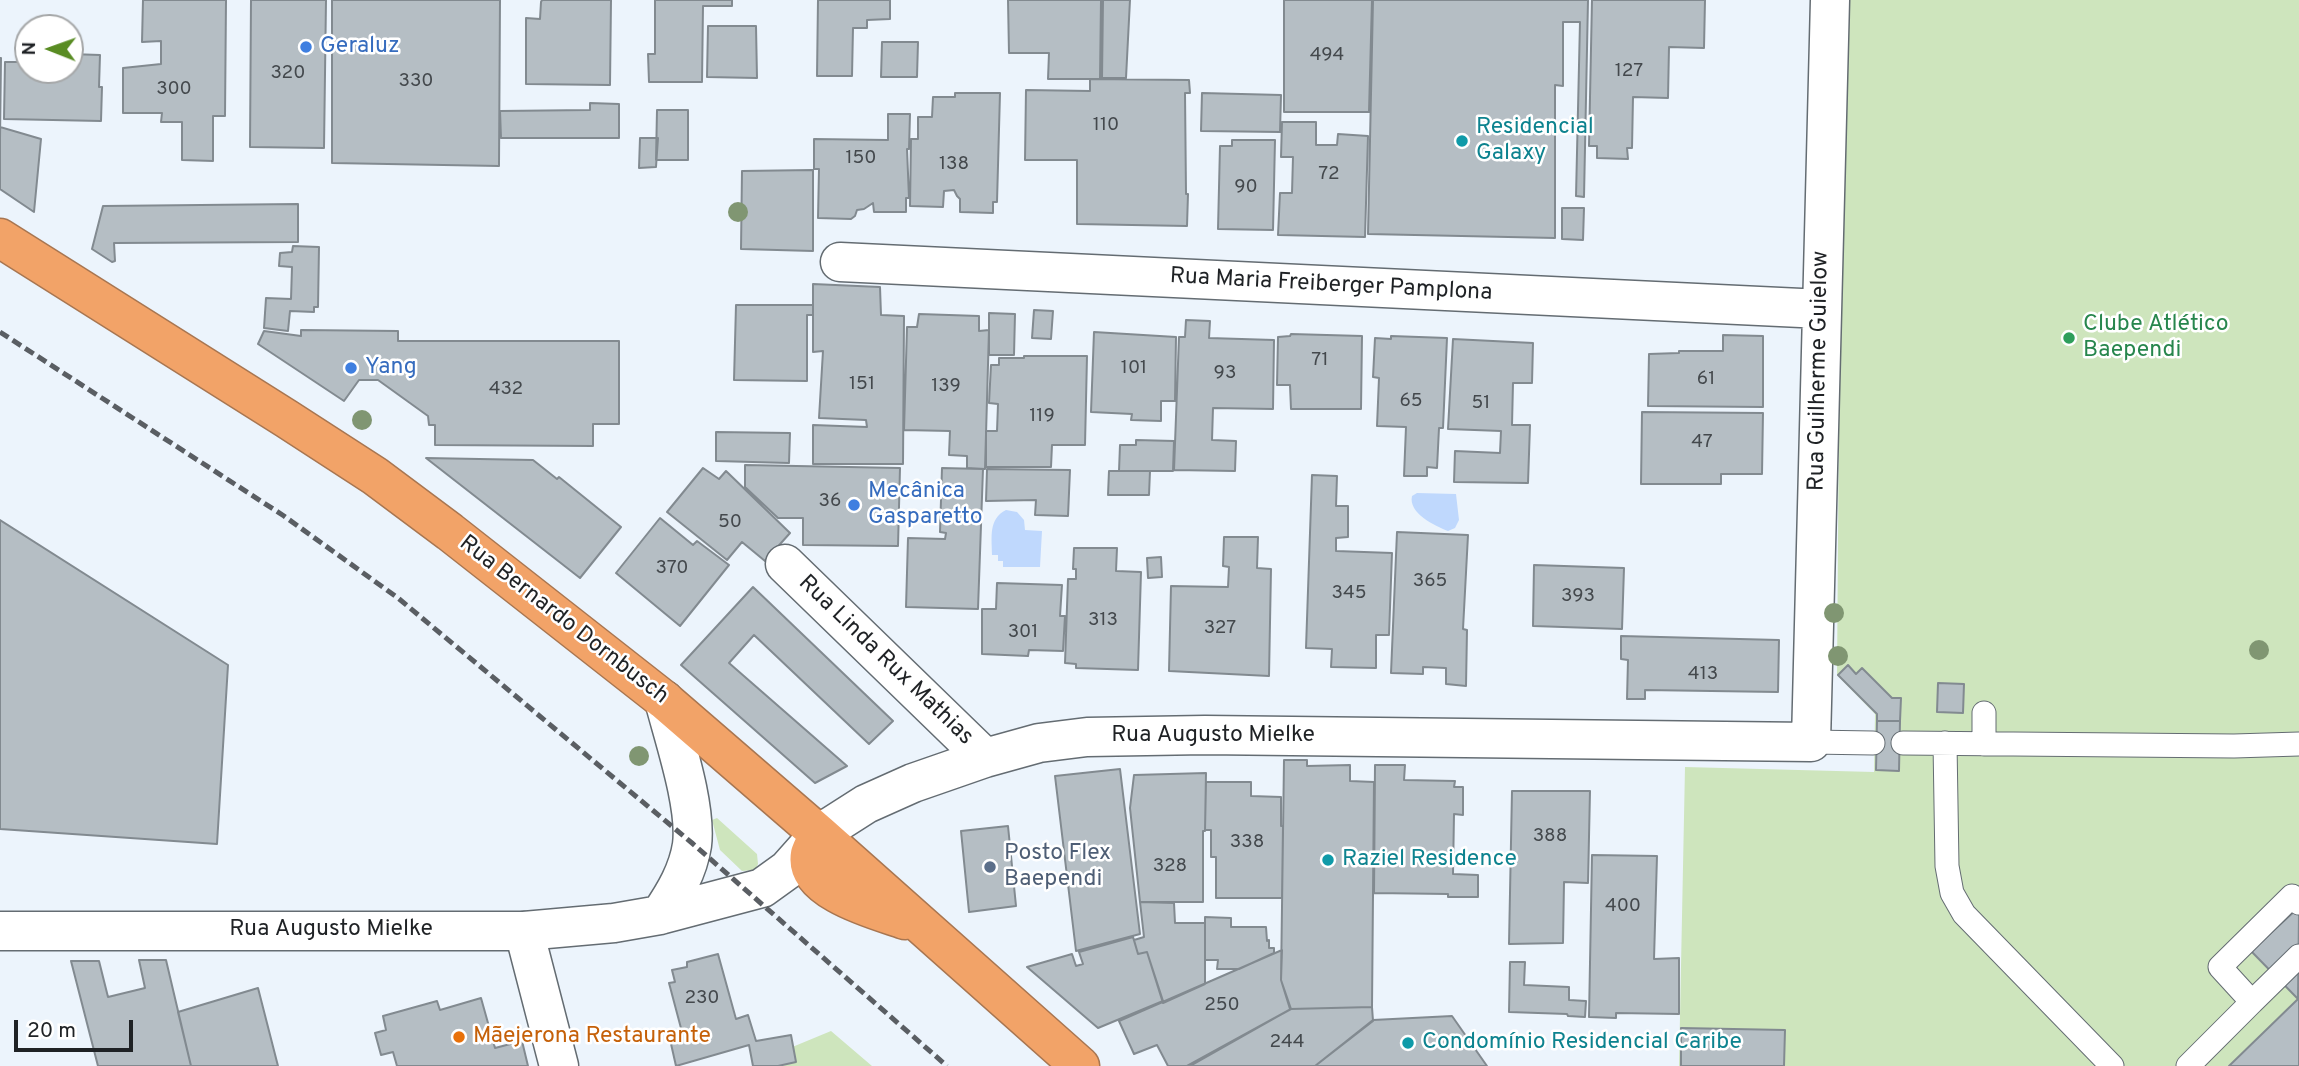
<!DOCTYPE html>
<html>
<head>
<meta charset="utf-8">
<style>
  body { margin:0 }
  #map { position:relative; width:2299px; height:1066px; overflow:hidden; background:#ecf4fc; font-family:Overpass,sans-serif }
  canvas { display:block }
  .north { position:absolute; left:14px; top:14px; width:70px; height:70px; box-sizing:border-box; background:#fff; border:2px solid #a5a7a8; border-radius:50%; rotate:271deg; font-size:19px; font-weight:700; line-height:28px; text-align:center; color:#1f2225 }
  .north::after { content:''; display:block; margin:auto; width:24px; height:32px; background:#598c23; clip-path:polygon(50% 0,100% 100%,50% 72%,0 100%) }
  .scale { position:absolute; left:14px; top:1020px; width:119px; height:32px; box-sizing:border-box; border:4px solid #1f2225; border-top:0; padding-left:9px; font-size:21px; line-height:24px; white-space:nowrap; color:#1f2225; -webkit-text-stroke:5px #fff; paint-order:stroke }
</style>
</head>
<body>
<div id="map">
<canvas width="2299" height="1066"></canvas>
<div class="north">N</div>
<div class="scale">20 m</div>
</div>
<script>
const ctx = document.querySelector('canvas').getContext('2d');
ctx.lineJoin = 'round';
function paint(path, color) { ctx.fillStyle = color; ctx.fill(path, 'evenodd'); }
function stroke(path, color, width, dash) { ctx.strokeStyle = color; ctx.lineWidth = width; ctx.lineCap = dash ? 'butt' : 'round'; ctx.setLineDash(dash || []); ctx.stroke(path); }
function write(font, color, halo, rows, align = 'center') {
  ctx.font = font + ' Overpass,sans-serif'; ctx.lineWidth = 5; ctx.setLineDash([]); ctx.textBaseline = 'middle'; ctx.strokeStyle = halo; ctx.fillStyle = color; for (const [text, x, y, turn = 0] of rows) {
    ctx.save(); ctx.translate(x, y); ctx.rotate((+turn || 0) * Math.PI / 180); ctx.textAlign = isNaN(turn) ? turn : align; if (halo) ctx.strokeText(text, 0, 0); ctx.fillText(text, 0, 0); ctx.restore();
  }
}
paint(new Path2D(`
  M1842 0H2299V1066H1679L1685 767 1874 772 1875 714 1837 675Z
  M717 818 757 854 758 864 755 870 742 871 720 850 712 820Z
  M831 1031 872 1066H777L773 1055Z`), '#cee5bd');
paint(new Path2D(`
  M1417 493 1456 494 1459 520 1455 528 1448 531C1435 526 1408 513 1412 496Z
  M1006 510 1017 512 1024 520 1025 530 1042 531 1040 567H1003V561H998V555H992C992 538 988 519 1006 510Z`), '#bfd8fd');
const building = new Path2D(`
  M143 0H226L225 116H213V161L182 160V122H161L162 113H123V68L161 64V41L142 42Z
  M251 0H326L324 148 250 147Z
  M332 0H500L499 166 332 163Z
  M542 0H611L610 85 526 84V18L540 19 541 2Z
  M655 0H732V6H703L702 82H649L648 54H655Z
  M818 0H890V19L867 20V28H853L852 76H817Z
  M1008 0H1101L1100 79H1048L1049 53H1009Z
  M1103 0H1130L1126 78H1102Z
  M1284 0H1372L1369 112H1284Z
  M1373 0H1588L1584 197 1576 196 1580 22H1563V86L1555 85V238L1368 234Z
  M1592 0H1705L1704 48 1669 47 1668 98 1633 97 1632 148H1627L1628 159 1597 158V146H1589Z
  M708 26H756L757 78 707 77Z
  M882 42H918L917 77H881Z
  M70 54 100 55 99 87H102L101 121 4 119 5 62H28V70H70Z
  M0 58H1L0 140Z
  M1090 79 1189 80 1190 93H1185L1186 194H1188L1187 226 1077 224V160H1025L1026 90 1090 91Z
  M955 93H1000L997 202H993V213L960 212V199L957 196 954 190 944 191 943 207 910 206 911 139H918V117H932L933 97H955Z
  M1202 93 1281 95 1280 132 1201 131Z
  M590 103 619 104V138H501L500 111 590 110Z
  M657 110H688V160H656Z
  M888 114H910L909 149H907L909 198H906V212H874L873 203 864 209 857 210 855 216 851 219 818 218 819 169H814V139L888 140Z
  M1282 122H1316V145H1337L1338 134 1368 136 1365 237 1278 235 1280 193H1292L1293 157H1281Z
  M0 127 41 139 34 212 0 189Z
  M640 138H658L656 167 639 168Z
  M1232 140H1275L1273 230 1218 229 1220 146H1232Z
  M813 170V251L741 249 742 171Z
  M298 204V242L114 243 115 261 112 262 92 249 103 206Z
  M1562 208H1584L1583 240 1562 239Z
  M293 246 319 247 318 307H314V312L290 311 288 331 264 328 266 298 291 299 292 267 279 266 280 253 292 252Z
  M813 284 880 287 881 315 904 316 903 464H813V425L867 427 866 420 819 418 823 351 813 352Z
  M736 305H813V315H807V381L734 380Z
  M1034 310 1053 311 1051 339 1032 338Z
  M989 313 1015 314 1014 355H989Z
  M919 314 979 316V331L989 330 985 469 967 468V456L949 455 950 431 904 430 907 327H917Z
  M1186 320 1210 321 1209 338 1274 340 1273 409 1213 408 1212 440 1236 441 1235 471 1174 470 1179 337H1185Z
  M301 330 398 331V341H619V424H593V446L435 445V425H429L428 416 378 380H359L344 401 258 344 264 331 301 336Z
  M1094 332 1176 337 1175 401H1161V421L1131 420 1132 414 1091 412Z
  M1291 334 1362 336 1361 409H1291L1290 385H1277L1278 337 1290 336Z
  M1723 335 1763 336V407L1648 406 1649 354 1679 353V351H1723Z
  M1391 336 1447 338 1443 428H1439L1437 468 1427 467V476H1404L1406 427 1377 426 1379 378 1373 377 1375 338 1391 339Z
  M1453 339 1533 343 1532 383H1513L1512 425H1530L1528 483 1454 482 1455 451 1500 453 1501 431 1448 429Z
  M1024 356H1087L1085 445H1052L1051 467H986V431H997L998 404 989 403 991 365H999V358H1024Z
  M1642 412 1763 413 1762 474H1721V484H1641Z
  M716 432 790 433 789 463 716 461Z
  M1136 440 1174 441 1173 471H1119L1120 445H1136Z
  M426 458 533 460 557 479 559 477 621 527 580 578Z
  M745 465 900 468 898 546 803 545V518H778L745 487Z
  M703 468 719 479 726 471 790 533 765 561 742 542 727 560 667 512Z
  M942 468 983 469 978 609 906 607 908 538 945 539 946 533 940 532Z
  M987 469 1070 470 1068 516 1035 515 1036 500 986 501Z
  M1109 471H1150L1149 495H1108Z
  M1312 475 1337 476 1336 506H1348V537L1336 538V551L1392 553 1389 635H1376V668L1331 667 1332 649 1306 648Z
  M660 518 693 545 697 541 729 565 680 626 616 573Z
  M0 520 228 665 217 844 0 829Z
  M1397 532 1468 535 1463 629 1467 630 1466 686 1446 684V668L1423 667V674L1391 673Z
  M1224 537H1258L1257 568 1271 569 1269 676 1169 671 1171 586 1228 587 1229 567 1223 566Z
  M1074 548H1117L1116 571 1141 572 1138 670 1076 668V664L1065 663 1068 579H1076V569H1073Z
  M1161 557 1162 577 1148 578 1147 558Z
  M1534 565 1624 568 1622 629 1533 626Z
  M997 583 1062 585 1060 616H1065L1063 651 1029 650 1028 656 982 654V609H996Z
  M753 587 893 721 869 744 754 635 729 663 847 766 815 783 681 665Z
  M1621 636 1779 640 1778 692 1645 690V699H1627L1628 660 1621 659Z
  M1848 665 1856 674 1862 668 1892 698H1901L1900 721H1877V714L1838 675Z
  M1938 683 1964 684 1963 713 1937 712Z
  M1877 721H1900L1899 771 1876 770Z
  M1284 760H1307V766L1350 765V781L1374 782 1372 1007 1290 1009 1281 980Z
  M1375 765H1405L1404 780 1455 781 1454 787H1463V815L1454 814 1453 874 1478 875V897H1448V894L1374 893Z
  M1120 769 1140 934 1076 951 1055 776Z
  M1206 773 1205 831H1203V902H1140L1130 808 1134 775Z
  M1206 782H1251V796L1281 797V826H1283L1282 898H1216V857H1211V830H1205Z
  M1512 791H1590L1588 883 1564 882 1563 943 1509 944Z
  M1008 826 1016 906 969 912 961 831Z
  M1592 855 1657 856 1654 959 1679 958V1014L1616 1013V1018L1589 1017Z
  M1140 902 1174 903 1175 923H1205V984L1163 1003 1147 952 1138 954 1134 940 1144 937Z
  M2297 909 2299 912 2298 999 2251 951Z
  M1205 917 1231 918V927H1266L1267 941 1269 940V948H1274V953L1239 969H1217L1218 960H1205Z
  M1133 937 1138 954 1147 952 1163 1001 1098 1028 1027 967 1072 954 1076 966 1083 964 1079 952Z
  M1282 950 1281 980 1291 1009 1187 1066H1168L1157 1045 1134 1054 1119 1021Z
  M718 954 736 1019 748 1015 756 1041 791 1035 796 1062 778 1066H753L749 1045 676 1066 669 1035 682 1032 669 983 675 982 672 970 687 967V962Z
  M139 960H166L191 1066H98L71 961H99L108 997 145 988Z
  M1510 962H1525L1524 985 1569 987V1000L1586 1001 1585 1017 1568 1016 1567 1014 1509 1012Z
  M258 988 278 1066H191L178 1012Z
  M481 998 495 1048 522 1041 528 1066H397L393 1052 381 1055 375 1033 386 1030 383 1016 437 1001 440 1010Z
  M2299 998V1066H2229L2298 999Z
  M1372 1007 1373 1021 1315 1066H1190L1291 1009Z
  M1452 1016 1487 1066H1315L1373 1020Z
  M1681 1028 1785 1030 1784 1066H1681Z`);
paint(building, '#b5bec4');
stroke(building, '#828a90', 2);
const lane = new Path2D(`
  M1984 713V744
  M1811 742 1873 743
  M1903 743 2234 746 2299 744
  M1945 743 1947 866 1952 893 1964 914 2112 1066
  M2252 1002 2299 956
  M2188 1066 2252 1002 2220 967 2292 896 2299 903`);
const street = new Path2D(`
  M840 262 1822 309
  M785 564 985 758
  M819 834 866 804 913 783 985 758 1039 743 1087 737 1205 735 1811 742 1830 0
  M524 931 559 1066`);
const secondary = new Path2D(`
  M660 915C675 893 688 871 692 845 697 806 674 739 664 700
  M0 931H524L614 923 660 915 762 888 787 870 819 834`);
const highway = new Path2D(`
  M0 238 287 419 375 476 450 532 664 700 819 834 1080 1066
  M819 834C817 840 812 847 810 854 803 892 880 911 905 920`);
stroke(lane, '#646c72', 25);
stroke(street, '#646c72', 41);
stroke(secondary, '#646c72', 41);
stroke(highway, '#a87651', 41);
stroke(lane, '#fff', 23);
stroke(street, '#fff', 38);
stroke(secondary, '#fff', 38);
stroke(highway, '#f2a368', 38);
stroke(new Path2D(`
  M0 332 284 516 398 598 692 843 947 1066`), '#5a5e63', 5, [10, 5]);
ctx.fillStyle = '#809672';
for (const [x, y] of [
  [738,212],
  [362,420],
  [1834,613],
  [2259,650],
  [1838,656],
  [639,756]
]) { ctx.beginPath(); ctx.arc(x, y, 10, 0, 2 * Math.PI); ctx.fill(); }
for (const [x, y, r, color] of [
  [306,47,7,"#3f7fe0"],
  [1462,141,7,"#0f9aa8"],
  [2069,338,7,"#2e9e5b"],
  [351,368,7,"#3f7fe0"],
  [854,505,7,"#3f7fe0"],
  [1328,860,7,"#0f9aa8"],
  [990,867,7,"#5c6f8a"],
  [459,1037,7,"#e8710a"],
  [1408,1043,7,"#0f9aa8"]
]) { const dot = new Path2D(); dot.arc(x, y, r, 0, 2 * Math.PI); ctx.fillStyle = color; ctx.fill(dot); stroke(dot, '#fff', 2.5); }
write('19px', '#44494d', null, [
  ["494",1327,56],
  ["127",1629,72],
  ["320",288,74],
  ["330",416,82],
  ["300",174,90],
  ["110",1106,126],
  ["150",861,159],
  ["138",954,165],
  ["72",1329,175],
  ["90",1246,188],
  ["71",1320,361],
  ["101",1134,369],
  ["93",1225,374],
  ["61",1706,380],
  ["151",862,385],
  ["139",946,387],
  ["432",506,390],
  ["65",1411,402],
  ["51",1481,404],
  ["119",1042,417],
  ["47",1702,443],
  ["36",830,502],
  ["50",730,523],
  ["370",672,569],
  ["365",1430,582],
  ["345",1349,594],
  ["393",1578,597],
  ["313",1103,621],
  ["327",1220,629],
  ["301",1023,633],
  ["413",1703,675],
  ["388",1550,837],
  ["338",1247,843],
  ["328",1170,867],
  ["400",1623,907],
  ["230",702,999],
  ["250",1222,1006],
  ["244",1287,1043]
]);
write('23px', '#366cbe', '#fff', [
  ["Geraluz",320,47],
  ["Yang",365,368],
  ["Mecânica",868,492],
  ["Gasparetto",868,518]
], 'left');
write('23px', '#0d838f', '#fff', [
  ["Residencial",1476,128],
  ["Galaxy",1476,154],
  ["Raziel Residence",1342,860],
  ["Condomínio Residencial Caribe",1422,1043]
], 'left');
write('23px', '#1f2225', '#fff', [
  ["Rua Maria Freiberger Pamplona",1331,286,3],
  ["Rua Guilherme Guielow",1820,371,-89],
  ["Rua Bernardo Dornbusch",563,621,38],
  ["Rua Linda Rux Mathias",885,661,44],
  ["Rua Augusto Mielke",1213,736],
  ["Rua Augusto Mielke",331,930]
]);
write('23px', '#27864d', '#fff', [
  ["Clube Atlético",2083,325],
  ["Baependi",2083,351]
], 'left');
write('23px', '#4e5e75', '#fff', [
  ["Posto Flex",1004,854],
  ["Baependi",1004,880]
], 'left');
write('23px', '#c56008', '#fff', [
  ["Mãejerona Restaurante",473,1037]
], 'left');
</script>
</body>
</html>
